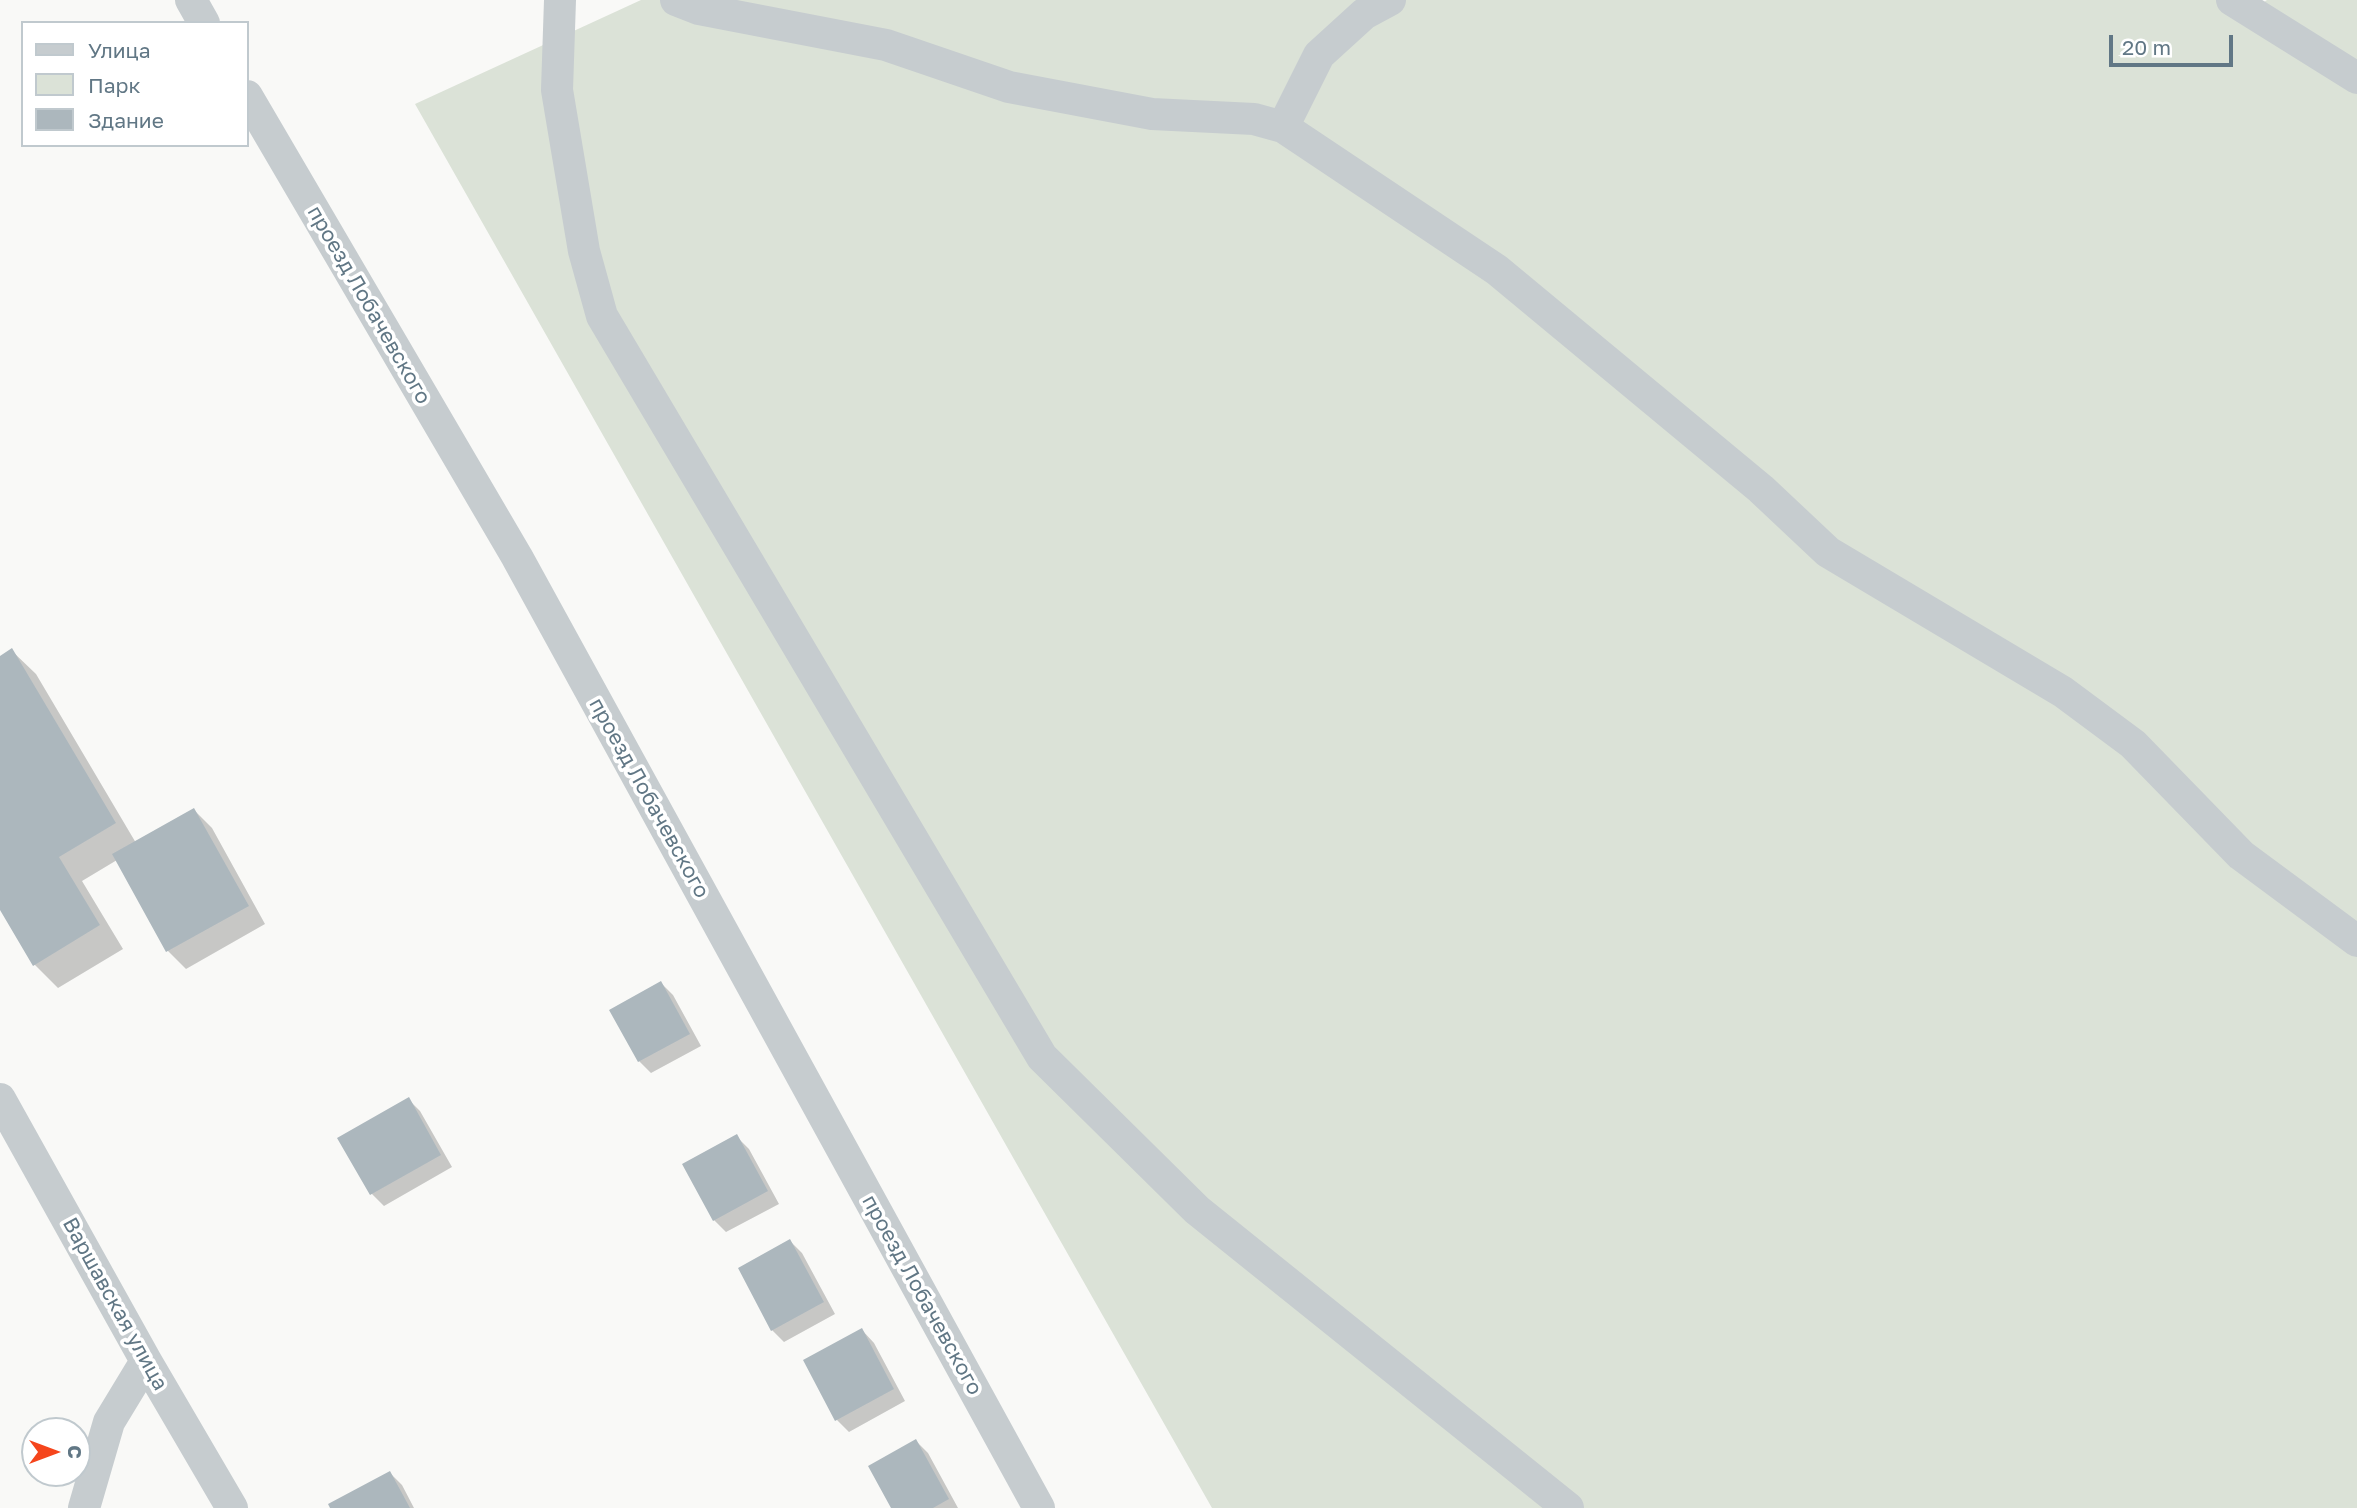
<!DOCTYPE html>
<html>
<head>
<meta charset="utf-8">
<style>
  body { margin:0 }
  #map { position:relative; width:2357px; height:1508px; overflow:hidden; background:#f9f9f7; font-family:"Golos Text",sans-serif }
  canvas { display:block }
  .legend { position:absolute; left:21px; top:21px; width:228px; height:126px; box-sizing:border-box; background:#fff; border:2px solid #c0c9ce; margin:0; padding:9px 12px; list-style:none; font-size:21px; color:#617785 }
  .legend li { display:flex; align-items:center; gap:14px; height:35px }
  .legend b { width:35px; border:2px solid #c0c9ce }
  .north { position:absolute; left:21px; top:1417px; width:70px; height:70px; box-sizing:border-box; background:#fff; border:2px solid #c0c9ce; border-radius:50%; rotate:90deg; font-size:19px; font-weight:700; line-height:28px; text-align:center; color:#617785 }
  .north::after { content:''; display:block; margin:auto; width:24px; height:32px; background:#f5451c; clip-path:polygon(50% 0,100% 100%,50% 72%,0 100%) }
  .scale { position:absolute; left:2109px; top:35px; width:124px; height:32px; box-sizing:border-box; border:4px solid #617785; border-top:0; padding-left:9px; font-size:21px; line-height:24px; white-space:nowrap; color:#617785; -webkit-text-stroke:5px #fff; paint-order:stroke }
</style>
</head>
<body>
<div id="map">
<canvas width="2357" height="1508"></canvas>
<ul class="legend">
<li><b style="height:9px;background:#c6cccf"></b>Улица</li>
<li><b style="height:19px;background:#dbe2d7"></b>Парк</li>
<li><b style="height:19px;background:#acb7bd"></b>Здание</li>
</ul>
<div class="north">С</div>
<div class="scale">20 m</div>
</div>
<script>
const ctx = document.querySelector('canvas').getContext('2d');
ctx.lineJoin = 'round';
function paint(path, color) { ctx.fillStyle = color; ctx.fill(path, 'evenodd'); }
function stroke(path, color, width, dash) { ctx.strokeStyle = color; ctx.lineWidth = width; ctx.lineCap = dash ? 'butt' : 'round'; ctx.setLineDash(dash || []); ctx.stroke(path); }
function write(font, color, halo, rows, align = 'center') {
  ctx.font = font + ' "Golos Text",sans-serif'; ctx.lineWidth = 7; ctx.setLineDash([]); ctx.textBaseline = 'middle'; ctx.strokeStyle = halo; ctx.fillStyle = color; for (const [text, x, y, turn = 0] of rows) {
    ctx.save(); ctx.translate(x, y); ctx.rotate((+turn || 0) * Math.PI / 180); ctx.textAlign = isNaN(turn) ? turn : align; if (halo) ctx.strokeText(text, 0, 0); ctx.fillText(text, 0, 0); ctx.restore();
  }
}
paint(new Path2D(`
  M641 0H2230L2261 4 2267 0H2357V1508H1212L415 104Z`), '#dbe2d7');
paint(new Path2D(`
  M12 651 36 674 136 843 194 810 212 828 265 924 186 969 168 951 117 860 82 881 123 949 58 988 34 964 0 907V658Z
  M661 983 673 995 701 1046 651 1073 639 1061 612 1011Z
  M408 1099 420 1111 452 1167 384 1206 372 1194 340 1138Z
  M737 1137 749 1149 779 1204 726 1232 714 1220Z
  M790 1241 802 1253 835 1314 784 1342 772 1330Z
  M862 1330 874 1343 905 1401 849 1432 837 1420Z
  M916 1441 928 1453 958 1508H893Z
  M390 1473 402 1485 414 1508H332Z`), '#0003');
paint(new Path2D(`
  M12 648 116 823 59 857 100 925 33 966 0 910V656Z
  M194 808 249 906 166 952 112 854Z
  M661 981 690 1034 638 1062 609 1010Z
  M409 1097 441 1155 370 1195 337 1138Z
  M737 1134 768 1191 713 1221 682 1164Z
  M790 1239 824 1302 771 1331 738 1268Z
  M862 1328 894 1389 835 1421 803 1360Z
  M916 1439 949 1499 933 1508H891L868 1466Z
  M390 1471 410 1508H330L328 1504Z`), '#acb7bd');
stroke(new Path2D(`
  M191 0 204 23
  M560 0 557 90 584 251 602 316 1042 1057 1197 1210 1568 1508
  M676 0 699 9 886 45 1009 87 1152 114 1254 119 1283 127 1497 270 1761 489 1828 552 2063 692 2133 744 2241 855 2357 941
  M2232 0 2357 78
  M247 96 517 557 1039 1508
  M1283 127 1319 55 1364 14 1390 0
  M0 1099 146 1361 232 1508
  M84 1508 109 1422 146 1361`), '#c6cccf', 32);
write('21px', '#617785', '#fff', [
  ["проезд Лобачевского",369,305,60],
  ["проезд Лобачевского",649,798,61],
  ["проезд Лобачевского",922,1295,61],
  ["Варшавская улица",115,1304,61]
]);
</script>
</body>
</html>
